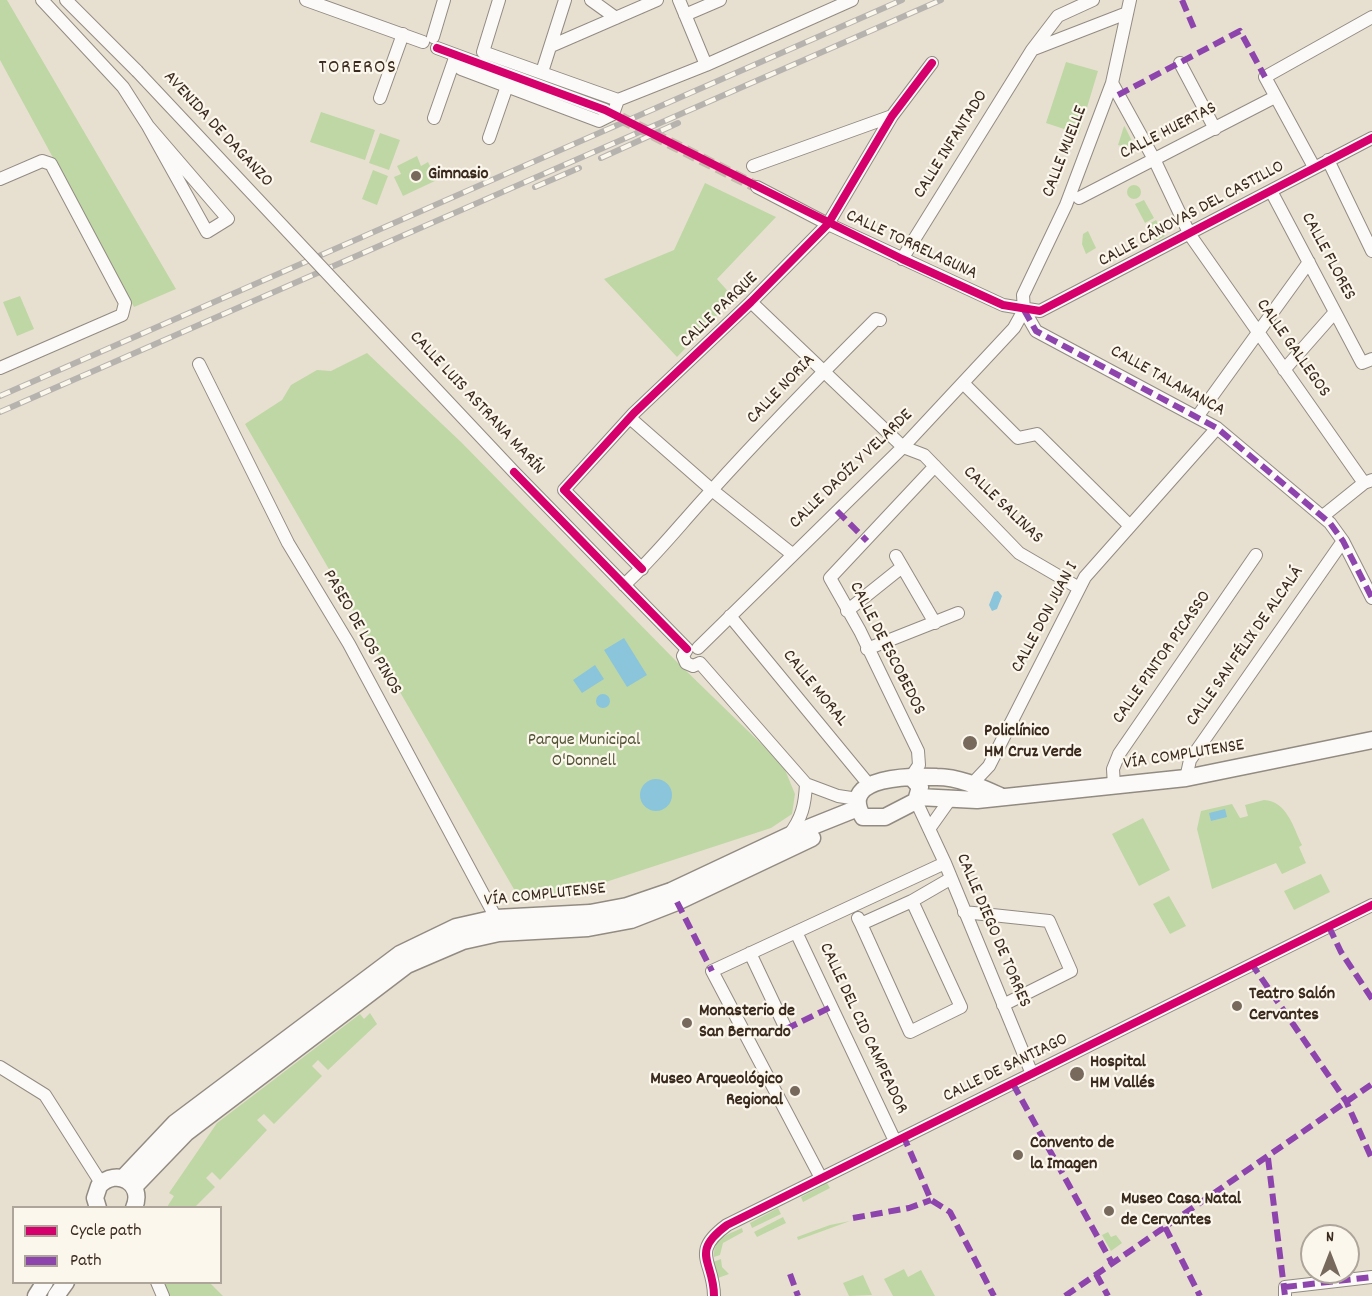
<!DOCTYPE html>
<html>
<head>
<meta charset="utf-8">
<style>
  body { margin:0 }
  #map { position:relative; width:1372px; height:1296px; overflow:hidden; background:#e7e0d1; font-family:Dekko,sans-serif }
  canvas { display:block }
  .legend { position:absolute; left:12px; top:1206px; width:210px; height:78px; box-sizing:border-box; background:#fbf7ec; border:2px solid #aea59a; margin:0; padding:8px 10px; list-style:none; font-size:18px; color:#3b2a1e }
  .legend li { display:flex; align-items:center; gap:12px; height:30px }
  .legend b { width:30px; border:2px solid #aea59a }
  .north { position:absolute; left:1300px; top:1224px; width:60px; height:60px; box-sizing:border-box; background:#fbf7ec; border:2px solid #aea59a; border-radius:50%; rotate:0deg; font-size:16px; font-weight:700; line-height:24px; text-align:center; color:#3b2a1e }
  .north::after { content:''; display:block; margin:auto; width:21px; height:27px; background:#776a5d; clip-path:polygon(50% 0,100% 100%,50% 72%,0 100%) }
</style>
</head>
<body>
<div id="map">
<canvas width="1372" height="1296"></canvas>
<ul class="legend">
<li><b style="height:8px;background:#d6006c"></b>Cycle path</li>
<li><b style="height:8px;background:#8e44ad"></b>Path</li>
</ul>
<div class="north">N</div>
</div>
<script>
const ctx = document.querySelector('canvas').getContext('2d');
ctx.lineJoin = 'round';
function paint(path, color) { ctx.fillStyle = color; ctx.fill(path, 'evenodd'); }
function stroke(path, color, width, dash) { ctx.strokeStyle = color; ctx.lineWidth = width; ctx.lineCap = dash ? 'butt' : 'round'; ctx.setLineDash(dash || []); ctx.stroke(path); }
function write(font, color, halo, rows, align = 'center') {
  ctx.font = font + ' Dekko,sans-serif'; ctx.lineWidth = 4.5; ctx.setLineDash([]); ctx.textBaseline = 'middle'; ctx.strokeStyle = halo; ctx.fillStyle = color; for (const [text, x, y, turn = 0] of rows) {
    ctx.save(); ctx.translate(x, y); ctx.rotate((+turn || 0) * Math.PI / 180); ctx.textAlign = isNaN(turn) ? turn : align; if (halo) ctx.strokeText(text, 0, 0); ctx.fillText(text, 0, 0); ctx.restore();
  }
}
paint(new Path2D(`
  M0 0H7L176 289 134 307 0 60Z
  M1066 62 1098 71 1079 134 1046 123Z
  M321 112 375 130 365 160 310 142Z
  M1124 126 1125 127 1136 149 1118 145Z
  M380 133 400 140 389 170 369 163Z
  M417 156 421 166 428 162 437 180 403 196 394 177 401 174 397 166Z
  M373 170 388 176 377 205 362 199Z
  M705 183 776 217 717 279 734 298 677 357 604 279 674 250Z
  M1127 192a7 7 0 1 1 14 0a7 7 0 1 1-14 0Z
  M1144 200 1154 218 1145 223 1135 204Z
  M1156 220 1165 236 1156 241 1147 225Z
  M1088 231 1096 248 1086 254 1082 244 1083 234Z
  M20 296 34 329 17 336 3 302Z
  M367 353 461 442 677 662 783 765 795 794 792 814 771 828 566 895 515 891 245 424 282 400 291 385 317 370 331 371Z
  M1264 800C1287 801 1293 827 1302 845L1299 847 1306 863 1282 874 1276 863 1212 889 1197 829 1201 811 1232 804 1240 818 1248 816 1245 805Z
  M1143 818 1170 870 1139 886 1112 834Z
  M1321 874 1330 892 1294 910 1284 891Z
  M1169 896 1186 926 1170 934 1153 904Z
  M370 1013 377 1024 328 1070 318 1060 312 1066 322 1076 274 1124 264 1114 257 1120 267 1130 220 1180 212 1172 206 1178 215 1187 195 1207H167L174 1196 169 1193 217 1123 360 1014 364 1019Z
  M827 1183 830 1188 803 1202 801 1197Z
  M778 1208 781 1214 752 1228 750 1223Z
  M783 1217 786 1223 757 1237 754 1232Z
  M850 1221 798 1240 797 1237 830 1225Z
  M742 1228 743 1232 723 1243 720 1255 714 1257C713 1238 727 1235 742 1228Z
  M1108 1232 1111 1237 1116 1235 1122 1243 1111 1251 1102 1235Z
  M721 1259 722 1267 729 1274 718 1278 713 1262Z
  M904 1269 908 1277 921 1270 935 1296H893L884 1279Z
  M863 1275 872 1295 849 1296 843 1283Z
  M198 1282 210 1283 223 1296H166L160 1283Z`), '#bfd7a4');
paint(new Path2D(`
  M998 591 1002 596 997 609 992 611 989 605 994 592Z
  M624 638 647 675 627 687 604 650Z
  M595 665 604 679 582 693 573 680Z
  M596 701a7 7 0 1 1 14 0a7 7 0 1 1-14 0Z
  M640 795a16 16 0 1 1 32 0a16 16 0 1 1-32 0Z
  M1225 809 1227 817 1211 821 1209 813Z`), '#8bc5dc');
stroke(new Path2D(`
  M605 110 757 187`), '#c5bcad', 12, [12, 6]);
const minor = new Path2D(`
  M42 0 123 87 148 126 207 232 228 219 148 126
  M66 0 137 71
  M306 0 423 42
  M499 0 483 52 618 100
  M591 0 616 18
  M679 0 706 65
  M1130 0 1112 83 1066 205 1023 295 1024 310 1036 331 1217 428 1330 523 1343 541 1372 598
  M685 15 720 0
  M433 37 444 0
  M551 46 657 0
  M437 48 605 110
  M1034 49 1127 13
  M456 55 461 69 599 121 613 114 618 100
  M1180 63 1215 129
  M542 72 565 0
  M1112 83 1155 161 1190 235 1364 483 1372 480
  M380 98 403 34
  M618 100 706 65 852 0
  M434 118 456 55
  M489 138 507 86
  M1328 160 1372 251
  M753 166 892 116
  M1314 167 1265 77 1372 17
  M0 179 42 161 51 164 125 303 122 315 0 368
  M757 187 828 224 1003 305 1040 311 1372 138
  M1271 191 1362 363 1372 359
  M1079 198 1275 97
  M902 259 1032 50 1058 16 1093 0
  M340 287 514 472 687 649
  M751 302 903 447 924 455 1019 553 1079 588
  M199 364 288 543 349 644 496 918
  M1284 370 1335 312
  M964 384 1018 438 1037 434 1129 525
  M1197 417 1309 262
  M630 418 712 490 792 554
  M1323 516 1364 483
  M896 556 935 623
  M642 569 564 490 634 413 751 302 828 224 892 116 932 63
  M624 585C656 556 682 522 711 491 764 432 820 375 876 319L880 320
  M847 611 902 567
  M730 616 870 786
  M698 648 903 447 1014 328 1024 310
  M687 649 683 656 686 663 693 666 700 663
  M867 649 958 613
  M700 663 806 784 838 796 858 799
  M911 777 919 765 918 751 860 631 830 578 935 466
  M1186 778 1190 760 1343 541
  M972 784 989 766 1085 577 1217 428
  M1114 786 1113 769 1119 754 1256 555
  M916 801 945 863 1032 1074
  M929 829 951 798
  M789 835C802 818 805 805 806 784
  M964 912 1049 921 1071 971 1003 1005
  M858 918 861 924 912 901 950 879
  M861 924 910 1032 961 1007 912 901
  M796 932 895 1141
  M750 953 786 1029
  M0 1067 45 1095 101 1183
  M821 1178 712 971 945 863
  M157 1282 163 1296
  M714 1296C714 1261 689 1253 727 1225L1372 905
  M1285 1296V1287L1372 1277`);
const major = new Path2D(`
  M911 777 920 787 916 801 885 817H863C837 775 915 776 937 777 959 777 980 787 1000 796
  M918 797 977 800 1186 778 1372 740
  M123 1178 175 1123 400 954 456 927 496 918 590 913 627 906 671 891 788 836 858 808
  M134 1187 186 1133 407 965 463 941 499 933 588 928 631 920 677 902 812 838
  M98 1208 95 1198 99 1186C116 1167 145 1183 134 1208
  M36 1296 45 1282
  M56 1296 66 1282`);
stroke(minor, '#928b82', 14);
stroke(major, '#928b82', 19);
stroke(minor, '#fbfaf8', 12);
stroke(major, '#fbfaf8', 16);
const rail = new Path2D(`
  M601 158 678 123
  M535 187 579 168
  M0 396 902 0
  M0 412 941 0`);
stroke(rail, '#b6b3af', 6);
stroke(rail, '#fbf7ec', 4, [11]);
const minorBridge = new Path2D(`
  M137 71 340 287`);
stroke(minorBridge, '#928b82', 14, []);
stroke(minorBridge, '#fbfaf8', 12);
stroke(new Path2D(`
  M1182 0 1196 33
  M1118 95 1240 31 1265 77
  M1024 310 1036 331 1217 428 1330 523 1343 541 1372 598
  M837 511 867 541
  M677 902 712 971
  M1329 927 1341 952 1372 999
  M1251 963 1346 1101 1372 1159
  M786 1029 831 1007
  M1013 1084 1112 1263
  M903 1135 931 1200 950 1212 994 1296
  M1268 1158 1285 1296
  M853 1218 909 1208 931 1200
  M1165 1227 1200 1296
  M790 1274 798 1296
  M1096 1274 1108 1296
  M1285 1287 1372 1277
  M1065 1296 1372 1084`), '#8e44ad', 6, [12, 6]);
stroke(new Path2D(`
  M437 48 605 110 902 259 1003 305 1040 311 1372 138
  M514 472 687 649
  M642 569 564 490 634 413 751 302 828 224 892 116 932 63
  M714 1296C714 1261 689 1253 727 1225L1372 905`), '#d6006c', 8);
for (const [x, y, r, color] of [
  [416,176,6,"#776a5d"],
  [970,743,8,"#776a5d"],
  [1237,1006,6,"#776a5d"],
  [687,1023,6,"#776a5d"],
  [1077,1074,8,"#776a5d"],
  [795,1091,6,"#776a5d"],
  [1018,1155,6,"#776a5d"],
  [1109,1211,6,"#776a5d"]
]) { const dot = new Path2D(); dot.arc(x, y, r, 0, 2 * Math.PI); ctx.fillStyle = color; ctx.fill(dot); stroke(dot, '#fbf7ec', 2); }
write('18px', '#3b2a1e', '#fbf7ec', [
  ["AVENIDA DE DAGANZO",217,130,47],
  ["CALLE HUERTAS",1169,132,-27],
  ["CALLE INFANTADO",952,145,-58],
  ["CALLE MUELLE",1066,152,-69],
  ["CALLE CÁNOVAS DEL CASTILLO",1192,215,-28],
  ["CALLE TORRELAGUNA",911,246,25],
  ["CALLE FLORES",1327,257,62],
  ["CALLE PARQUE",720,311,-44],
  ["CALLE GALLEGOS",1292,349,55],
  ["CALLE TALAMANCA",1167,382,29],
  ["CALLE NORIA",782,390,-46],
  ["CALLE LUIS ASTRANA MARÍN",476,404,47],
  ["CALLE DAOÍZ Y VELARDE",852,470,-44],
  ["CALLE SALINAS",1002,506,44],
  ["CALLE DON JUAN I",1046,618,-62],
  ["PASEO DE LOS PINOS",361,633,60],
  ["CALLE SAN FÉLIX DE ALCALÁ",1246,647,-55],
  ["CALLE DE ESCOBEDOS",886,649,63],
  ["CALLE PINTOR PICASSO",1163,658,-55],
  ["CALLE MORAL",814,689,51],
  ["VÍA COMPLUTENSE",1184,756,-9],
  ["VÍA COMPLUTENSE",545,896,-6],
  ["CALLE DIEGO DE TORRES",992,931,67],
  ["CALLE DEL CID CAMPEADOR",862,1029,65],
  ["CALLE DE SANTIAGO",1006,1069,-26]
]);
write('bold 18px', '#3b2a1e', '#fbf7ec', [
  ["Gimnasio",428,176],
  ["Policlínico",984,733],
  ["HM Cruz Verde",984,754],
  ["Teatro Salón",1249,996],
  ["Cervantes",1249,1017],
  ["Monasterio de",699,1013],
  ["San Bernardo",699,1034],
  ["Hospital",1090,1064],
  ["HM Vallés",1090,1085],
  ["Museo Arqueológico",783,1081,"right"],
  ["Regional",783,1102,"right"],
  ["Convento de",1030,1145],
  ["la Imagen",1030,1166],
  ["Museo Casa Natal",1121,1201],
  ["de Cervantes",1121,1222]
], 'left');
write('18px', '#545436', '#fbf7ec', [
  ["Parque Municipal",584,742],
  ["O'Donnell",584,763]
]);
ctx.letterSpacing = '1.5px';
write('20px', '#3b2a1e', '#fbf7ec', [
  ["TOREROS",358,69]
]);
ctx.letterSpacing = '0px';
</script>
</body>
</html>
